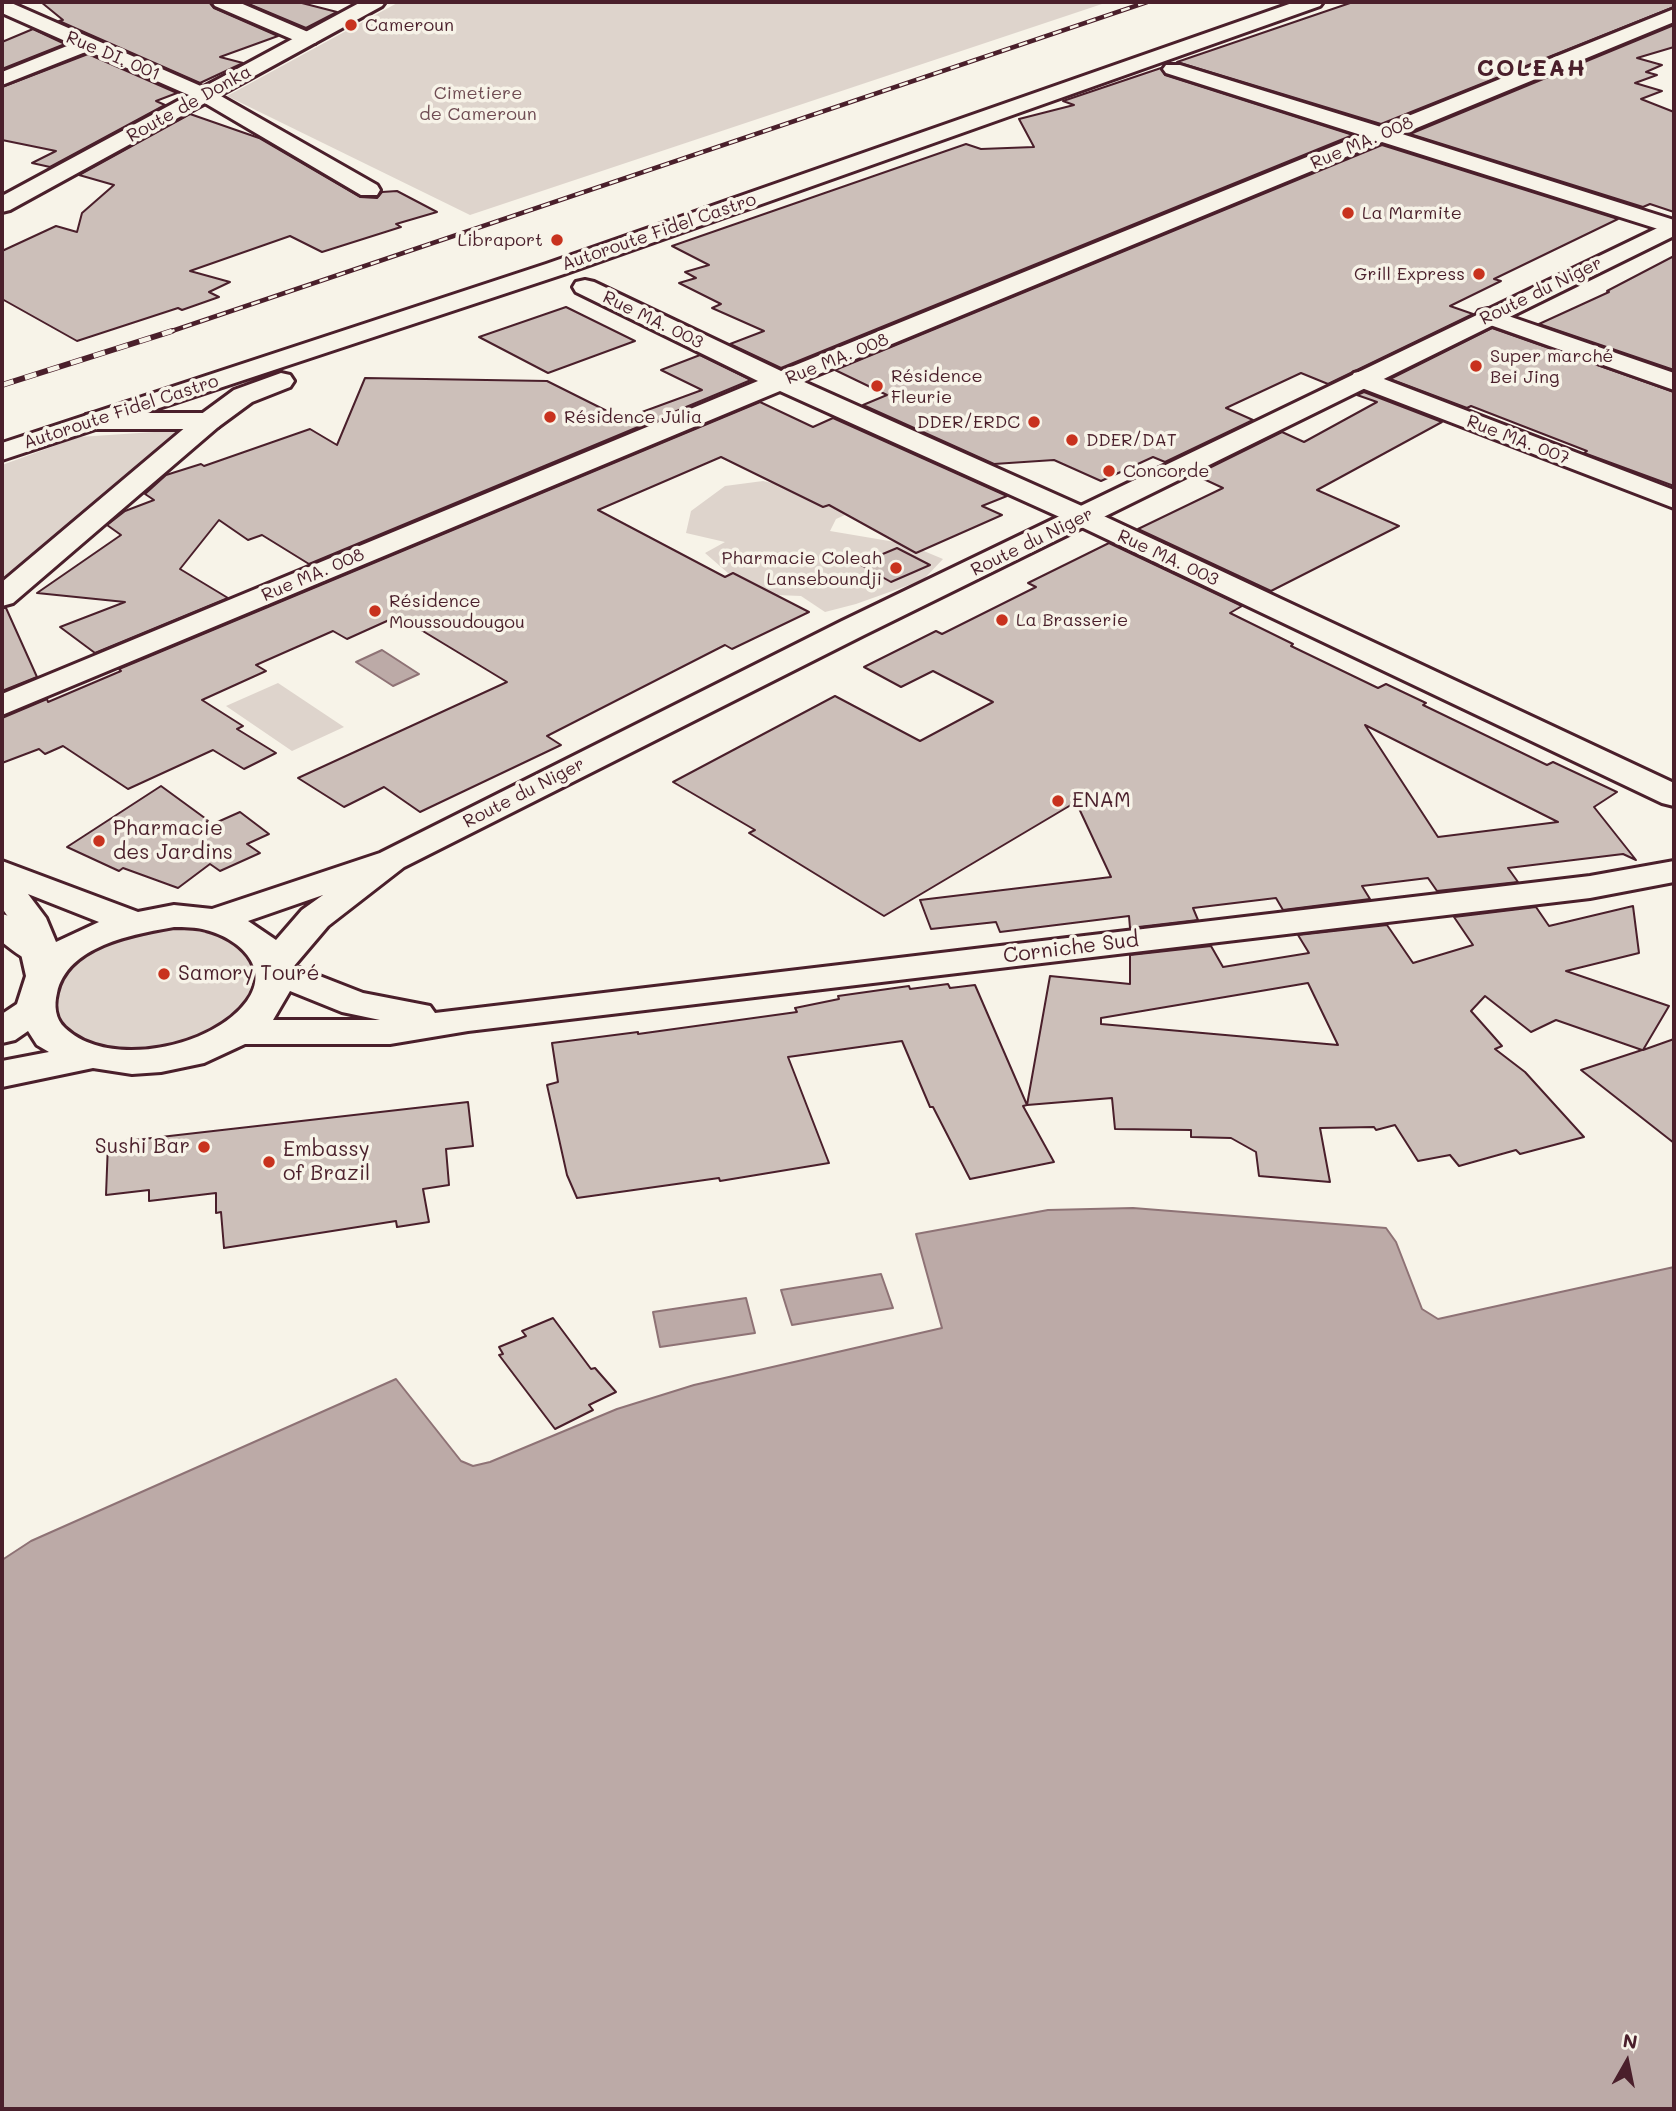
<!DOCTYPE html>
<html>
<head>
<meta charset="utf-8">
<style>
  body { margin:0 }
  #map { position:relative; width:1676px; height:2111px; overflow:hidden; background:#f7f3e8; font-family:Mali,sans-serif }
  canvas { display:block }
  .frame { position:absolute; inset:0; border:4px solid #4a1f2b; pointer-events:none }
  .north { position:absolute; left:1592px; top:2027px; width:70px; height:70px; -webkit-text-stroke:5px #f7f3e8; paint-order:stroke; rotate:9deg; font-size:19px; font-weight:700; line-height:28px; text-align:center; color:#4a1f2b }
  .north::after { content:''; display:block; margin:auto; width:24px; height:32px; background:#4a1f2b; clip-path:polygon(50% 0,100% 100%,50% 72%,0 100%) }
</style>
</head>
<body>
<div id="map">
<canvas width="1676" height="2111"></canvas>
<div class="frame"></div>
<div class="north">N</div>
</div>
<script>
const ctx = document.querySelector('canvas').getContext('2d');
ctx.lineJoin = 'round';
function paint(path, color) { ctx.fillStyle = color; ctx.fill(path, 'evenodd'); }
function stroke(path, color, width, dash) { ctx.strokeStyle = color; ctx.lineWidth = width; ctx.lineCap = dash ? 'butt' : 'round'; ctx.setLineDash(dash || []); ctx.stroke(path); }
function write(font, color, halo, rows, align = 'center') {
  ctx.font = font + ' Mali,sans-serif'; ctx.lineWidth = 7; ctx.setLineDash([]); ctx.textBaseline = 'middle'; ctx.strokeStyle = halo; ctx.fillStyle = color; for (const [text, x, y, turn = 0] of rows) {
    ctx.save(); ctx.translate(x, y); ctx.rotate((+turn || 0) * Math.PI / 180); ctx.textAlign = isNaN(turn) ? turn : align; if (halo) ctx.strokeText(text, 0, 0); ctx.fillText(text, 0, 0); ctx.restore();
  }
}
paint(new Path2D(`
  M399 2H1108L470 215 227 96Z
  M184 430 2 585V465L79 437Z
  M763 481 867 505 836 519 830 531 907 544 943 559 923 580 856 604 825 612 801 596 752 594 705 553 725 542 686 533 691 511 725 486Z
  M278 683 344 727 292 751 226 706Z
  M180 926C206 929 229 932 246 953 257 966 260 980 250 996 224 1038 165 1053 119 1049 66 1043 28 1004 75 959 103 933 145 932 180 926Z`), '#ded4cc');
const water = new Path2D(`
  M382 650 419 674 393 686 356 662Z
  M1133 1208 1386 1228 1396 1242 1422 1309 1438 1319 1674 1267V2109H2V1560L31 1541 396 1379 461 1461 473 1466 490 1462 617 1409 694 1385 942 1328 916 1234 1048 1210Z
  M881 1274 893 1308 792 1325 781 1290Z
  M746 1298 755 1333 660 1347 653 1312Z`);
paint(water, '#bcaaa7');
stroke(water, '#8e7275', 2);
const building = new Path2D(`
  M41 2H209L214 8 278 36 220 57 243 63 200 83 59 21 63 20Z
  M244 2H298L337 12 306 28Z
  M1353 2H1674V7L1381 124 1177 62Z
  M1674 25V47L1637 58 1662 65 1646 72 1657 75 1635 83 1662 91 1641 99 1674 112V212L1650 204 1643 207 1410 134Z
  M33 29 65 44 2 69V42Z
  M88 54 177 93 156 101 165 105 50 167 32 163 56 151 2 140V87Z
  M1161 68 1165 75 1353 135 781 368 730 344 764 331 712 308 721 304 679 283 696 278 685 272 709 265 672 246 966 144 981 149 1034 147 1019 119 1074 105 1063 101Z
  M190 114 259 138 360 197 377 198 382 192 397 191 437 212 396 224 401 227 322 252 290 236 190 271 230 282 209 292 219 297 182 310 178 308 77 341 2 299V251L56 226 77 232 82 213 114 185 79 175Z
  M1382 145 1618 219 1494 279 1501 281 1450 306 1473 314 1328 384 1301 373 1226 408 1253 420 1165 462 1153 457 1101 481 1054 460 994 464 863 405 887 395 835 370Z
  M1674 256V370L1539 324 1609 292 1607 291Z
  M566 307 635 341 548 373 479 337Z
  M1492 328 1674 392V486L1584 453 1587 451 1471 406 1467 408 1390 379Z
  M700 355 751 380 309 564 262 535 248 540 219 520 180 569 228 598 95 653 60 627 125 602 37 593 121 535 107 525 125 511 154 500 145 494 166 475 201 464 204 466 310 429 337 445 365 378 547 381 623 419 702 390 661 370Z
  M1364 392 1442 422 1317 490 1399 526 1271 591 1138 529 1223 488 1195 475 1282 432 1304 442 1377 402 1357 395Z
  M760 402 813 427 833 418 1007 496 982 506 1002 515 916 553 829 505 823 507 721 457 598 510 725 577 733 573 809 612 732 649 725 645 547 736 561 745 420 812 384 787 344 807 298 778 507 682 398 616 347 639 333 631 256 665 266 671 202 700 243 726 237 729 276 753 244 769 213 750 128 789 63 746 45 754 39 749 2 763V718L47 699 48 702 121 671 119 669Z
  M1109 543 1242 606 1230 613 1293 644 1291 646 1378 688 1386 684 1426 703 1423 705 1547 765 1553 762 1617 792 1594 807 1636 860 1623 854 1508 868 1518 882 1437 891 1428 878 1362 886 1370 899 1283 910 1276 898 1193 908 1198 920 1130 928 1129 916 1000 932 996 922 931 929 920 900 1111 877 1076 802 884 916 749 833 755 830 673 782 835 696 920 741 993 702 933 671 901 687 864 667 936 631 942 634 1036 587 1028 583ZM1365 725 1558 822 1438 837Z
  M897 548 930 565 891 582 859 564Z
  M2 608H6L37 677 2 691Z
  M161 786 213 824 240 812 269 834 247 844 260 853 220 871 210 864 178 888 123 868 119 871 67 847Z
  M1633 906 1639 953 1566 971 1669 1006 1643 1050 1674 1039V1143L1581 1070 1642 1050 1556 1020 1531 1032 1485 996 1471 1011 1502 1046 1495 1049 1525 1072 1584 1137 1520 1154 1516 1150 1459 1166 1450 1155 1418 1161 1395 1125 1376 1130 1374 1127 1320 1128 1330 1182 1259 1176 1256 1152 1231 1138 1191 1137V1130L1115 1129 1112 1098 1027 1105 1050 976 1130 984V955L1211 946 1223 967 1309 953 1298 935 1387 925 1413 963 1473 945 1454 917 1536 907 1549 926ZM1308 983 1338 1045 1101 1024V1018Z
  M948 984 950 988 975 985 1027 1105 1023 1106 1054 1162 970 1179 933 1107H930L902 1041 788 1057 829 1163 720 1181 719 1178 577 1198 567 1175 547 1085 558 1082 552 1043 638 1032V1034L797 1012 795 1008 839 999 838 996 909 986 910 989Z
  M468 1102 473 1146 446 1149 449 1185 423 1189 429 1222 397 1227 396 1221 224 1248 221 1212 216 1213V1193L149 1201V1190L106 1195 108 1143Z
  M553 1318 591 1369 595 1368 616 1392 589 1405 593 1410 555 1429 499 1355 503 1354 499 1347 526 1336 522 1331Z`);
paint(building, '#ccbfb9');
stroke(building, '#4a1f2b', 2);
const minor = new Path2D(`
  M2 2H9L212 91 377 185 380 190 377 195H361L198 99 88 51 2 85V72L72 44 2 13Z
  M212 2H238L315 35 318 39 315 43H301L215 6Z
  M1674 9V22L1402 134 1674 220V234L1382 142 802 381 1093 511 1674 783V806L1662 803 1073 523 780 391 2 715V694L758 381 576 292 573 287 576 282 585 280 594 282 781 371 1361 135 1166 73 1163 69 1166 65H1180L1381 127Z
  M1488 309 1674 373V390L1479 321 1476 316 1479 311Z
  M1363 371 1674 490V508L1354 385 1350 379 1354 373Z
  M95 413H209L218 415 222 421 218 427 209 429H95L86 427 82 421 86 415Z`);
const major = new Path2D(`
  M361 2H385L382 6 10 210 2 212V196Z
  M1674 220V236L864 635 404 867 328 926 294 966 363 993 430 1006 435 1013 1590 876 1674 861V882L1590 898 468 1031 390 1044H245L204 1063 161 1072 132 1074 93 1068 2 1087V1061L49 1052 37 1045 28 1031 15 1040 2 1043V1014L17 1004 26 976 15 927 2 908V861L138 912 174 905 212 909 380 853 842 621ZM28 894 99 922 56 942 46 918ZM323 895 302 910 276 940 248 921ZM174 927C184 927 196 927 206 930 238 938 272 967 247 1001 214 1047 109 1070 65 1028 55 1019 54 1005 57 993 67 946 133 934 174 927ZM290 991 342 1012 380 1020H273Z`);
const highway = new Path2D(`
  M1295 2H1323L1320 6 564 274 2 460V443L546 264Z
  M281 373 290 375 294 381 290 387 252 402 218 427 13 603 2 606V582L200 415 234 390Z
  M2 914C22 919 47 936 58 953L53 961C31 967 19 955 2 942Z`);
stroke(minor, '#4a1f2b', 6);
stroke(major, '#4a1f2b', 6);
stroke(highway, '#4a1f2b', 6);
paint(minor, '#f7f3e8');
paint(major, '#f7f3e8');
paint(highway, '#f7f3e8');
const railFar1 = new Path2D(`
  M166 333 1147 2`);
const rail = new Path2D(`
  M2 385 172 331`);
stroke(railFar1, '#4a1f2b', 4.5);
stroke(rail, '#4a1f2b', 6);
stroke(railFar1, '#f7f3e8', 2.5, [9]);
stroke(rail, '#f7f3e8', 4.5, [12]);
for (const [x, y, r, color] of [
  [351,25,7,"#c8321e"],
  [1348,213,7,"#c8321e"],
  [557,240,7,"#c8321e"],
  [1479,274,7,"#c8321e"],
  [1476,366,7,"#c8321e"],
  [877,386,7,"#c8321e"],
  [550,417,7,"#c8321e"],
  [1034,422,7,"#c8321e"],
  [1072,440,7,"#c8321e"],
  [1109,471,7,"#c8321e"],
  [896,568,7,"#c8321e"],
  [375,611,7,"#c8321e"],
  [1002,620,7,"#c8321e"],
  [1058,801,7,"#c8321e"],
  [99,841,7,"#c8321e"],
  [164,974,7,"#c8321e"],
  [204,1147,7,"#c8321e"],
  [269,1162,7,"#c8321e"]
]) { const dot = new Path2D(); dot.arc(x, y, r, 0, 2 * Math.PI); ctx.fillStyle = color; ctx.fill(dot); stroke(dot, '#f7f3e8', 2.5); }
write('18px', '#4a1f2b', '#f7f3e8', [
  ["Cameroun",365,25],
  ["La Marmite",1362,213],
  ["Libraport",543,240,"right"],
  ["Grill Express",1465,274,"right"],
  ["Super marché",1490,356],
  ["Bei Jing",1490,377],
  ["Résidence",891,376],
  ["Fleurie",891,397],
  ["Résidence Julia",564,417],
  ["DDER/ERDC",1020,422,"right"],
  ["DDER/DAT",1086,440],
  ["Concorde",1123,471],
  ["Pharmacie Coleah",882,558,"right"],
  ["Lanseboundji",882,579,"right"],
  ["Résidence",389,601],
  ["Moussoudougou",389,622],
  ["La Brasserie",1016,620]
], 'left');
write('18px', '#4a1f2b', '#f7f3e8', [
  ["Rue DI. 001",113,56,23],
  ["Route de Donka",189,104,-29],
  ["Rue MA. 008",1362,143,-23],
  ["Autoroute Fidel Castro",659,232,-19],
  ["Route du Niger",1541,291,-26],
  ["Rue MA. 003",653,320,26],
  ["Rue MA. 008",837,359,-22],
  ["Autoroute Fidel Castro",121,412,-18],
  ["Rue MA. 007",1518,440,21],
  ["Route du Niger",1032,542,-26],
  ["Rue MA. 003",1168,558,25],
  ["Rue MA. 008",313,575,-23],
  ["Route du Niger",524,793,-27]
]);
write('18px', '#6f4c53', '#f7f3e8', [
  ["Cimetiere",478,93],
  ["de Cameroun",478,114]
]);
write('21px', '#4a1f2b', '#f7f3e8', [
  ["ENAM",1072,801],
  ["Pharmacie",113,829],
  ["des Jardins",113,853],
  ["Samory Touré",178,974],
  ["Sushi Bar",190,1147,"right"],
  ["Embassy",283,1150],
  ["of Brazil",283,1174]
], 'left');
write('21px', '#4a1f2b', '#f7f3e8', [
  ["Corniche Sud",1071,948,-7]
]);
ctx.letterSpacing = '2px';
write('bold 23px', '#4a1f2b', '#f7f3e8', [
  ["COLEAH",1532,69]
]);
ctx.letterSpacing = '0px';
</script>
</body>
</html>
